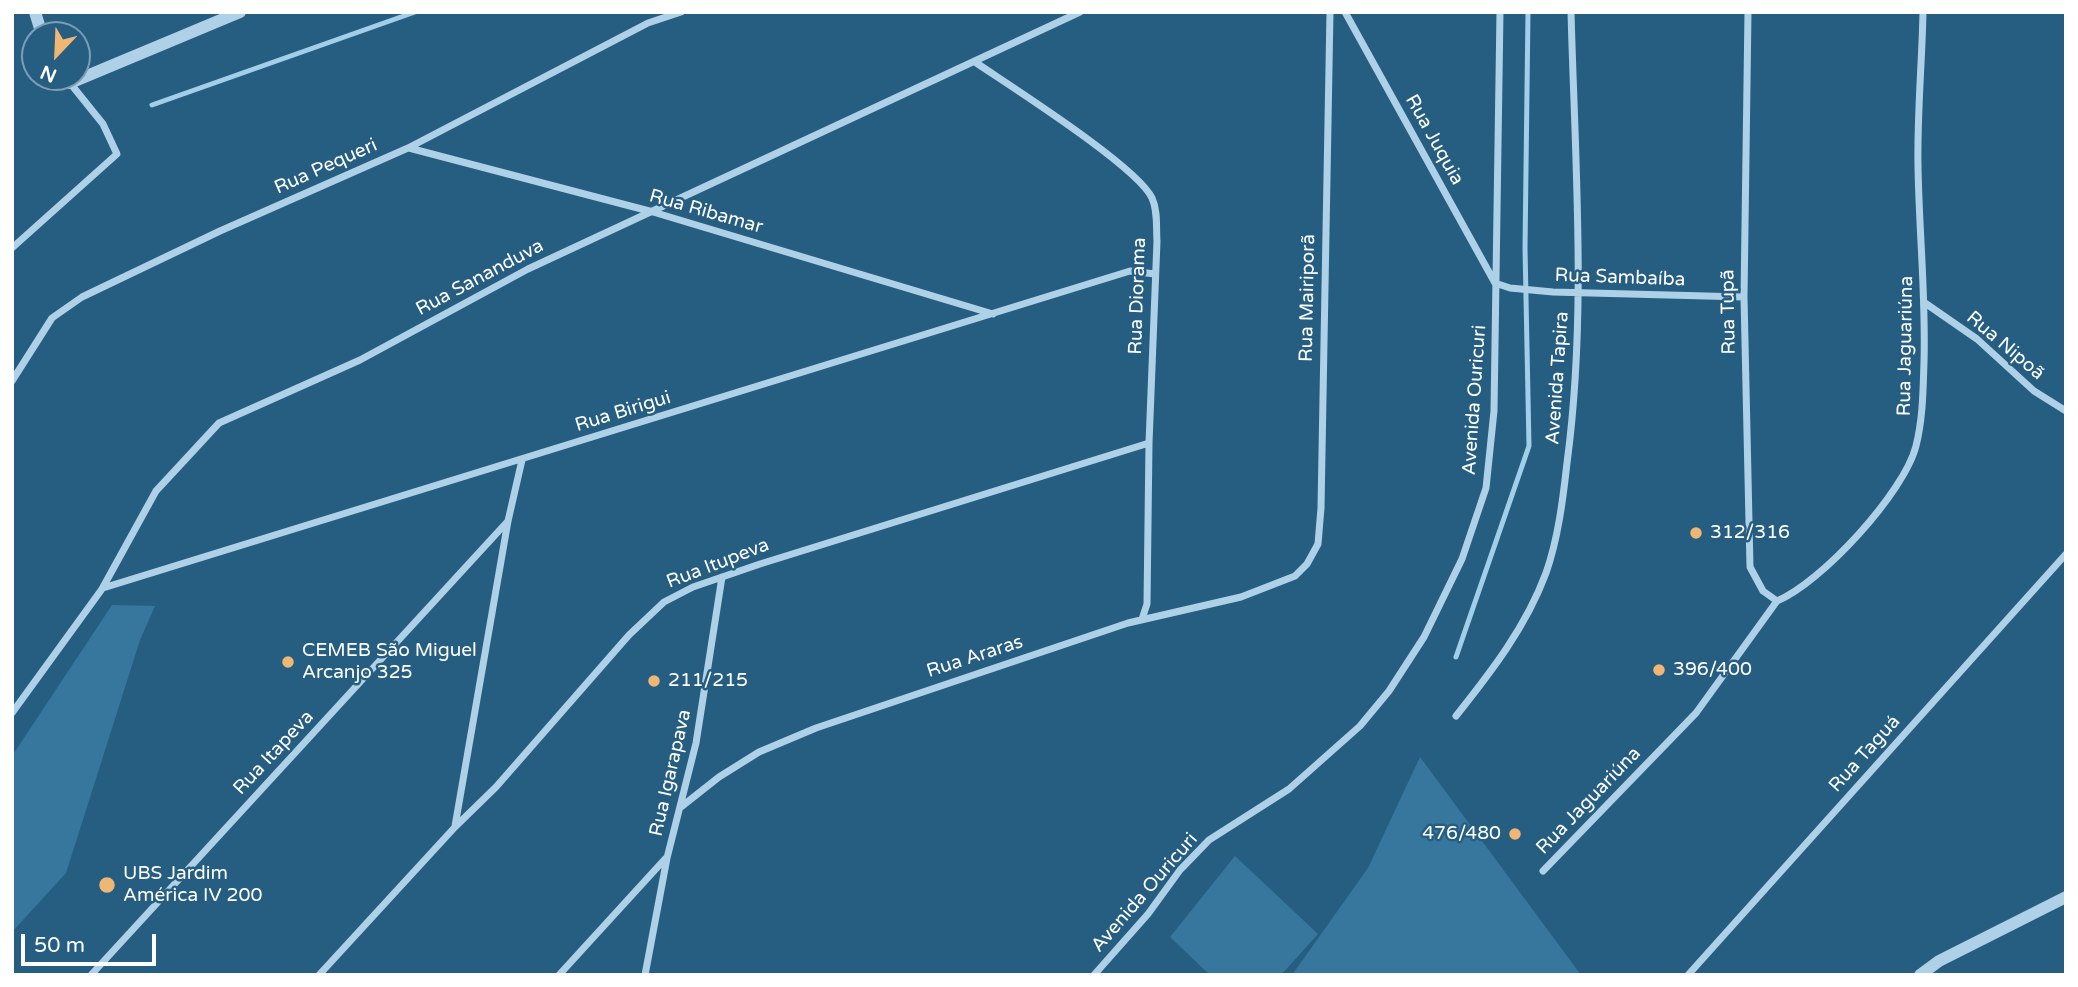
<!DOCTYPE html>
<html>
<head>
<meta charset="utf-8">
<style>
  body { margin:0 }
  #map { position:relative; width:2078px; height:987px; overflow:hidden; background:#265e82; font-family:"Varela Round",sans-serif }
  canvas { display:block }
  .frame { position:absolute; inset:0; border:14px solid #fff; pointer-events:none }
  .north { position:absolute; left:21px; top:21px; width:70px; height:70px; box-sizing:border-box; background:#265e82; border:2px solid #7d9eb4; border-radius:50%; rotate:203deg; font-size:19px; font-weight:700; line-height:28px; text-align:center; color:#fff }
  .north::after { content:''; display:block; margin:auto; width:24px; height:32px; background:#efb774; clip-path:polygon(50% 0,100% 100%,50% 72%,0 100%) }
  .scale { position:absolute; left:21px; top:934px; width:135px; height:32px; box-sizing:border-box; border:4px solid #fff; border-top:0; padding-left:9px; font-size:21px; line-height:24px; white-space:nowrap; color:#fff; -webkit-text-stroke:5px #265e82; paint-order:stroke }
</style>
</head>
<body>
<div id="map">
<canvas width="2078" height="987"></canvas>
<div class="frame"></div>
<div class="north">N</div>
<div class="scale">50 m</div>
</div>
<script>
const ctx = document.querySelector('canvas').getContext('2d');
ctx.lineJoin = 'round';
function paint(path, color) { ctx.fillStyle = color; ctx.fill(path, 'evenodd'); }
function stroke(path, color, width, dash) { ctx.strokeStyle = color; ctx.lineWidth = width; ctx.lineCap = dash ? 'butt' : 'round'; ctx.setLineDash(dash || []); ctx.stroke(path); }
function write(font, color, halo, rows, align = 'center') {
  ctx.font = font + ' "Varela Round",sans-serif'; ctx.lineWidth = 5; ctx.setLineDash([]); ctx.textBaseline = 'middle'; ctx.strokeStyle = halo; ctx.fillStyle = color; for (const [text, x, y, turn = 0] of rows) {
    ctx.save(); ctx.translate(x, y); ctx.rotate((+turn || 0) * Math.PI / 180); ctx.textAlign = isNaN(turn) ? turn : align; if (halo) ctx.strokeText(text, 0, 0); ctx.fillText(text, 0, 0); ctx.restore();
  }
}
paint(new Path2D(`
  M112 605 155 606 140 640 66 873 12 932V756Z
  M1420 757 1581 975H1292L1368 868Z
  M1235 856 1318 934 1281 975H1210L1170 937Z`), '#37779d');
stroke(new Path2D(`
  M152 105 415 12
  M1456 657 1529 446 1525 248 1528 12`), '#a3cee7', 5);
stroke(new Path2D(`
  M1345 12 1495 283 1510 288 1553 292 1744 297
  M1748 12 1744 297 1750 567 1763 591 1777 601
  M975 62C1010 86 1137 166 1152 198 1158 211 1156 227 1157 241L1149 443 1147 604 1142 619
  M409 148 653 212 993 314
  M12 248 117 154 103 124 70 83
  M1925 303 1977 339 2034 391 2066 411
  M12 381 52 318 82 297 220 231 408 148 648 23 681 12
  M103 588 1130 271 1155 274
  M12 713 102 589 156 491 219 423 360 360 528 269 1080 12
  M1456 716C1491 672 1526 627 1546 573 1558 539 1563 499 1567 463 1587 314 1575 162 1571 12
  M681 807 719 777 759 752 816 728 1128 623 1241 597 1295 576 1307 564 1318 544 1321 508 1330 12
  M455 826 508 521 522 460
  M1543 871 1696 713 1777 601C1821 583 1904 493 1916 446 1923 418 1923 391 1924 362 1926 296 1919 232 1918 166 1917 115 1922 63 1923 12
  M91 975 508 521
  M319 975 455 827 496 787 629 635 664 602 693 587 760 564 1149 443
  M559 975 665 859
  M645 975 667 858 696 743 722 577
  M1094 975 1148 914 1180 870 1209 840 1289 789 1360 726 1389 691 1424 637 1462 559 1486 488 1494 411 1500 12
  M1688 975 2066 554`), '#afd1e7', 7);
stroke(new Path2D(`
  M35 12 42 35
  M64 77 70 83 240 12
  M1920 975 1939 961 2066 897`), '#afd1e7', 12);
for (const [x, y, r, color] of [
  [1696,533,7,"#efb774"],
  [288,662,7,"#efb774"],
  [1659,670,7,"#efb774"],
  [654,681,7,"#efb774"],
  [1515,834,7,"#efb774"],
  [107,885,9,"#efb774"]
]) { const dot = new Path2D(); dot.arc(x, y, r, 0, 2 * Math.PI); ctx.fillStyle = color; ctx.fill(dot); stroke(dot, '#265e82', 2.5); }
write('19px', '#fff', '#265e82', [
  ["Rua Juquia",1434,140,61],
  ["Rua Pequeri",326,167,-24],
  ["Rua Ribamar",706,212,16],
  ["Rua Sananduva",480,278,-28],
  ["Rua Sambaíba",1620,278,2],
  ["Rua Diorama",1138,296,-88],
  ["Rua Mairiporã",1308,298,-89],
  ["Rua Tupã",1729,312,-91],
  ["Rua Jaguariúna",1906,346,-89],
  ["Rua Nipoã",2005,346,40],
  ["Avenida Tapira",1558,378,-86],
  ["Avenida Ouricuri",1475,400,-86],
  ["Rua Birigui",623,412,-17],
  ["Rua Itupeva",718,564,-21],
  ["Rua Araras",975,657,-18],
  ["Rua Itapeva",274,753,-47],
  ["Rua Taguá",1865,754,-48],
  ["Rua Igarapava",671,773,-77],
  ["Rua Jaguariúna",1589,801,-46],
  ["Avenida Ouricuri",1145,893,-49]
]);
write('19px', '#fff', '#265e82', [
  ["312/316",1710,533],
  ["CEMEB São Miguel",302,651],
  ["Arcanjo 325",302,673],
  ["396/400",1673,670],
  ["211/215",668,681],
  ["476/480",1501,834,"right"],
  ["UBS Jardim",123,874],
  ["América IV 200",123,896]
], 'left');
</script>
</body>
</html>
